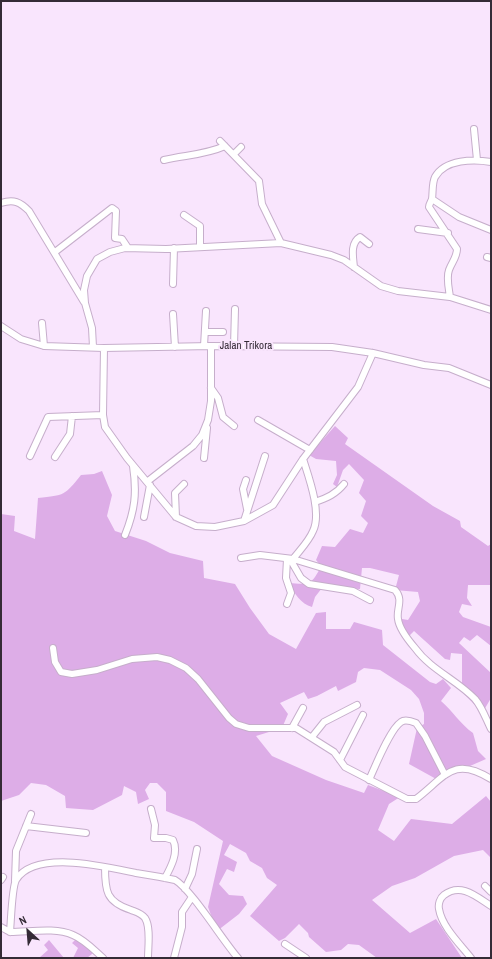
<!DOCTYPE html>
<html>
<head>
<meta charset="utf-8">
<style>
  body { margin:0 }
  #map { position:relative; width:492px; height:959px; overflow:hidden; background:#f9e5fd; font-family:"Archivo Narrow",sans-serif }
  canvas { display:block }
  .frame { position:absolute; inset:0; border:2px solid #342b36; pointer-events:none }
  .north { position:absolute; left:8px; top:911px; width:40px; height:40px; -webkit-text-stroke:3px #f9e5fd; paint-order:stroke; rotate:334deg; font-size:11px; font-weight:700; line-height:16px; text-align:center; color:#342b36 }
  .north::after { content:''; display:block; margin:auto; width:14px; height:18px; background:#342b36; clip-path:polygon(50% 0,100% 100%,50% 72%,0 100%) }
</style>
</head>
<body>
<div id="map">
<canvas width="492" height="959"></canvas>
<div class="frame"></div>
<div class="north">N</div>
</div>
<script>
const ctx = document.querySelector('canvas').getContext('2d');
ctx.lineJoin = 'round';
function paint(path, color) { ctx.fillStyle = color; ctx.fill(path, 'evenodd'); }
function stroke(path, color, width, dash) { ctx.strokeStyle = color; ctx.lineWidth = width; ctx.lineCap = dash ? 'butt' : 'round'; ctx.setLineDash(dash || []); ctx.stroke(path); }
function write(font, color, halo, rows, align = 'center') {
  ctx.font = font + ' "Archivo Narrow",sans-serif'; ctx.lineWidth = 4; ctx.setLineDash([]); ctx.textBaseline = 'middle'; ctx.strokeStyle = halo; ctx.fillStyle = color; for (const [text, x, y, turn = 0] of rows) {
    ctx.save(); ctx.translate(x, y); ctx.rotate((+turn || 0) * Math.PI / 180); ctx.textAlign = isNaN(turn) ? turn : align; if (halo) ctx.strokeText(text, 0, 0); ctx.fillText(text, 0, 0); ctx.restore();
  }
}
paint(new Path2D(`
  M335 426 348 438 345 444 433 506 460 521 461 527 488 546 491 544V585H468L467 598 472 606 462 604 459 612 463 617 491 627V646L477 635 470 641 464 637 459 643 491 673V698L484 710 479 709 462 692V654L451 653 450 660 445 659 414 631 407 638 396 618 408 620 420 601 418 592 395 590 399 575 370 568H362L360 589 322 588 315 597 312 607C301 604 294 593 289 583 309 585 312 585 321 566L316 560 322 546 335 547 350 529 363 533 368 523 361 516 366 501 359 493 364 480 349 464 343 470 337 487 333 484 337 475 336 461 316 459 309 455Z
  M102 471 112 495 107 516 115 531 146 541 170 553 203 561 204 578 235 584 250 608 269 634 296 649 316 613 326 612V629H350L354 622 382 630 383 645 430 682 436 684 443 679 451 688 441 701C453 711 460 724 473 733L478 751 486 759 438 780 409 764 417 728 424 724V713L419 699 411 690 380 670 364 668 358 672 356 682 338 691 336 686 317 696 308 699 304 692 280 703 288 714 282 728 256 736 272 756 326 780 364 793 368 785 400 797 389 804 378 830 394 841 411 819 452 824 486 796 491 802V858L483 850 454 856 415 878 392 886 372 900 410 933 436 919 462 958H377L359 945 348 944 341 950 326 952 309 937 308 933 299 924 285 938 279 941 250 916 277 885 267 878 262 868 250 861 246 853 230 844 224 855 237 862 234 872 227 869 219 884 229 895 243 896 247 904 239 914 217 931 208 907 223 841 194 822 166 811V792L157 783H150L145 790 149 799 138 804 136 792 124 786 122 795 93 810 66 808 65 796 46 785 31 783 19 795 1 801V514L15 516 14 531 35 539 38 498C65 495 64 496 81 475L94 474Z
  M77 938 84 945 92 949V954L87 958H73L78 948 72 943Z
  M49 940 64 958H39L48 950 44 945Z`), '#ddade7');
const minor = new Path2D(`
  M474 129 477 160
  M220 141 259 181 262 204 281 243
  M234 154 241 147
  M164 160C185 155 205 155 225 146
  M432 199 459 217 491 230
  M1 203C14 199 20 202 29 211L84 302
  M184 215 200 226V247
  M418 229 448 233
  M55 252 112 208 116 211 115 238 122 239 128 248
  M487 257 491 258
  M354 267C353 257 350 243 360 237L369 244
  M173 284 174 248
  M450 297C449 289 446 278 449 270 452 262 457 257 457 249L429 207C429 204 431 202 432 199 433 192 432 183 435 177 445 159 474 159 491 162
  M173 314 175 347
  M42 323 44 346
  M1 326 21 339 44 346 104 348 211 346 332 347 373 353 424 365 449 368 491 385
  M205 332H223
  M204 346 206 311
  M234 346 235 309
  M93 347 92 328 85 303 84 290 87 276 97 259 110 252 125 248 166 249 281 243 331 255 344 260 381 286 398 291 450 297 491 310
  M104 348 103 415 105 427 127 458 176 517 196 526 215 527 244 521 273 505 303 459 358 387 373 353
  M211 388 218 398 223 417 234 426
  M258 420 310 450
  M30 456 48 417 103 415
  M55 457 70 434 72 416
  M204 458 207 428
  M246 480 243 489 247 509
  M148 481 193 446 202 435 208 420 211 401V346
  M315 502C327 498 336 494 344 484
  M144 517 150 485
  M176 517 175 493 184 484
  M244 521 265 456
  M125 535C135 510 137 493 133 466
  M241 558 260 555 293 559 395 590C404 600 396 609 398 619 399 628 409 641 415 648 431 670 457 680 475 699 482 707 486 719 491 729
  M290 559 301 578 309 584 353 591 370 600
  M293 559C300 550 309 541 313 531 322 513 309 478 303 459
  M287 604 291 593 286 578 287 559
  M53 648 55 662 61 672 72 674 97 670 132 659 157 657 170 660 186 668 198 679 229 718 236 724 249 728H296L334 752 345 767 407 799H416C445 777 453 755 491 779
  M292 728 303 708
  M312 737 324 722 357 705
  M340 760 363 715
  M369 780C375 767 390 729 401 722 405 719 411 721 416 723L425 736 445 775
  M151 809 155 825 154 838H166L173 840C179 852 171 867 165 878
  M26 826 86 833
  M105 867C105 891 106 902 131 910 136 912 141 913 145 918 151 927 148 947 148 958
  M1 880 3 877
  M15 881 16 851 31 814
  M485 886 491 892
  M185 889 192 874 197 849
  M1 927 10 932
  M285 944 306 958
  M103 958C94 950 85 940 73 935 55 927 30 932 10 932 11 921 12 887 16 880 35 849 107 867 136 873 149 875 162 877 175 880 191 889 223 941 238 958
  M174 958 182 927V912L192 897
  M471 958C460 944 442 927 439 909 438 904 440 898 444 895 461 882 477 897 491 906`);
stroke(minor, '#c6aecb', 8);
stroke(minor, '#fff', 6);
write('11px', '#342b36', '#f9e5fd', [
  ["Jalan Trikora",246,346]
]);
</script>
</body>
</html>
